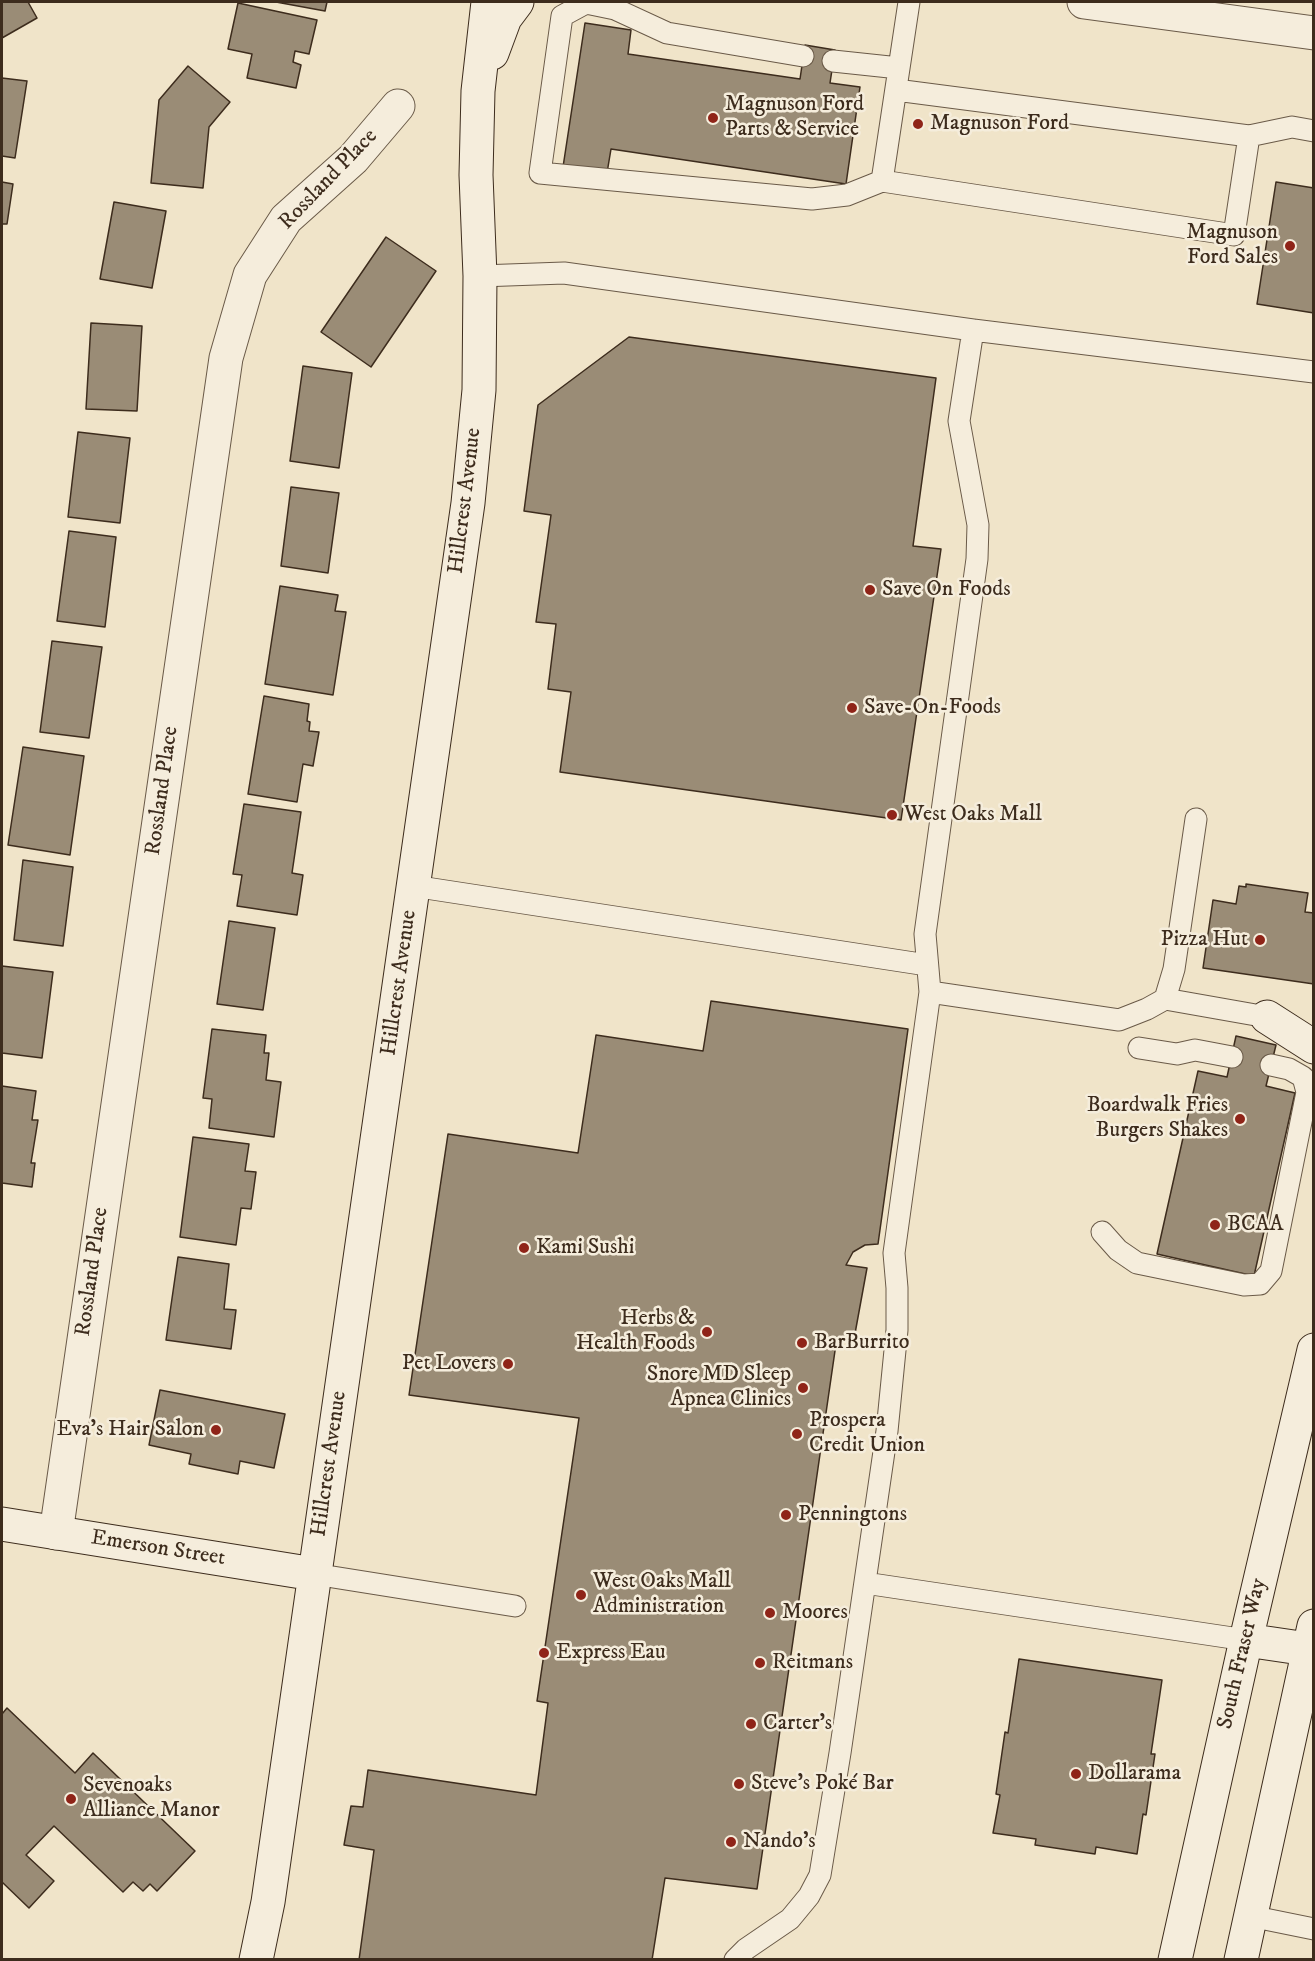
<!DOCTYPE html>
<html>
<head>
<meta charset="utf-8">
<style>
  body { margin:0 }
  #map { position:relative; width:1315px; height:1961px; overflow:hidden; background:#f0e4c9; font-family:"IM FELL DW Pica",serif }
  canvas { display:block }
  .frame { position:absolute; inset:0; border:3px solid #3d2c1d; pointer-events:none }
</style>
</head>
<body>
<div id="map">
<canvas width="1315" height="1961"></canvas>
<div class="frame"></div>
</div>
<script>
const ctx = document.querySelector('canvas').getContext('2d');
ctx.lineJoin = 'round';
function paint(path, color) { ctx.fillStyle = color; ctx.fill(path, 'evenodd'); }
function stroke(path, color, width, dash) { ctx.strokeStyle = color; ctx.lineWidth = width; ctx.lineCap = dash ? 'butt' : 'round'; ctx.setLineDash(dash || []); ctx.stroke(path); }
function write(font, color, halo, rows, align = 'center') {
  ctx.font = font + ' "IM FELL DW Pica",serif'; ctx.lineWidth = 5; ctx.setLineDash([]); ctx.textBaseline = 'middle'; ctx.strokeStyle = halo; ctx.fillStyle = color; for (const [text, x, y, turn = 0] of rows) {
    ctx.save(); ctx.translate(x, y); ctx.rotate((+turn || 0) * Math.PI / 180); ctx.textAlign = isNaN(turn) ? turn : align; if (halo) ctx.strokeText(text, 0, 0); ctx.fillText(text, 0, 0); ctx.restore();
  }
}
const building = new Path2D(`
  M2 2H28L37 18 2 38Z
  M276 2H327L325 11Z
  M238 3 317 20 309 54 295 51 293 62 301 65 296 88 247 78 252 54 228 49Z
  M585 23 631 30 628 54 800 79 805 45 835 50 830 83 860 87 846 184 611 149 607 173 563 167Z
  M188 66 230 102 209 127 203 188 151 183 159 100Z
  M2 78 27 81 15 158 2 156Z
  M2 182 13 184 7 224H2Z
  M1276 182 1314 188V313L1257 304Z
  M114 202 166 211 152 288 100 279Z
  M386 237 436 271 371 367 321 332Z
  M91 323 142 326 137 411 86 409Z
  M629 337 936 378 913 546 941 549 901 820 560 772 571 692 548 689 556 624 536 622 551 515 524 511 538 405Z
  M303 366 352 373 339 468 290 461Z
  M78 432 130 438 120 523 68 517Z
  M291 487 339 493 328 573 281 566Z
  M69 531 116 537 105 627 57 621Z
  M280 586 338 595 335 611 346 612 333 695 265 684Z
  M52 641 102 647 89 738 40 732Z
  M264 696 309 704 307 721 310 722 309 731 319 732 313 766 303 764 297 802 248 794Z
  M23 747 84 756 70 855 8 845Z
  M244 804 301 812 292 873 303 875 297 915 237 906 242 875 233 874Z
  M23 860 73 867 63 946 14 940Z
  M1246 884 1308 893 1305 912 1314 913V984L1203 968 1213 900 1236 904 1239 886 1246 887Z
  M229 921 275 928 263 1010 217 1004Z
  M2 966 53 972 42 1058 2 1053Z
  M711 1001 908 1029 878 1244 865 1245 853 1252 846 1265 867 1268 854 1339 837 1337 757 1889 665 1878 652 1960H359L374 1850 344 1845 351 1806 363 1807 368 1770 536 1795 548 1703 537 1701 579 1418 409 1395 448 1134 578 1153 596 1035 703 1051Z
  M212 1029 266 1035 264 1053H269L266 1080 281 1082 274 1137 209 1128 212 1099 203 1098Z
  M1236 1036 1276 1045 1266 1086 1295 1093 1254 1276 1157 1254 1198 1071 1227 1077Z
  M2 1086 36 1091 32 1120H38L31 1163H35L32 1187 2 1183Z
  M193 1137 249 1144 245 1171 256 1172 251 1209 241 1208 236 1245 180 1237Z
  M178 1257 229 1264 224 1309 236 1310 231 1349 166 1340Z
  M160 1390 285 1414 274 1468 240 1461 238 1474 189 1464 191 1454 149 1445Z
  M1019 1659 1162 1680 1151 1754H1155L1146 1815 1143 1814 1137 1854 1096 1847 1095 1854 1035 1845 1036 1839 993 1833 1000 1795 996 1794 1005 1732 1008 1733Z
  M7 1708 75 1773 93 1753 195 1851 157 1891 150 1884 143 1891 133 1882 123 1892 54 1826 26 1855 54 1881 29 1908 2 1882V1714Z`);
paint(building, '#9a8c76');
stroke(building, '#3d2c1d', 1.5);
const lane = new Path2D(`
  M803 56 667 33 615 9 586 3 562 16 540 173 812 199 847 195 882 181
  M833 61 899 68
  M896 90 1249 136 1234 235 882 181 909 2
  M1249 136 1292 127 1314 131
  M480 276 564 273 973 330 1314 372
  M413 886 927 965
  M930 992 1119 1020 1147 1009 1165 999 1267 1017
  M1165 999 1174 969 1196 819
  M1139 1048 1177 1054 1195 1050 1232 1057
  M1102 1232 1118 1250 1137 1263 1244 1285 1260 1284 1271 1271 1307 1092 1303 1077 1289 1069 1271 1065
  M314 1574 515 1606
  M865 1583 1246 1640
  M1250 1916 1314 1929
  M735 1960 746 1949 790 1919 809 1896 820 1875 840 1753 887 1431 897 1330V1288L894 1253 930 992 925 934 977 559 978 525 959 421 973 330`);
const street = new Path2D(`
  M1084 2 1314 33
  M56 1533 226 358 250 275 286 219 353 159 398 106`);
const secondary = new Path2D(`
  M492 53 505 18 517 2
  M1267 1017 1314 1047
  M2 1524 314 1574
  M1246 1640 1314 1650
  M256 1960 268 1902 468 503 479 390 480 276 476 175 478 91 488 2
  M1175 1960 1246 1640 1314 1350
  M1241 1960 1314 1626`);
stroke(lane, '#6a5a48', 23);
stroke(street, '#6a5a48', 35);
stroke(secondary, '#3d2c1d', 35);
stroke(lane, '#f5eddc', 21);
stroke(street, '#f5eddc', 33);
stroke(secondary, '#f5eddc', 33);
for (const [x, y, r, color] of [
  [713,118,6,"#8f2418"],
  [918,124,6,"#8f2418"],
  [1290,246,6,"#8f2418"],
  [870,590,6,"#8f2418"],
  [852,708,6,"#8f2418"],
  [892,815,6,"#8f2418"],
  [1260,940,6,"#8f2418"],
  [1240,1119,6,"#8f2418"],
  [1215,1225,6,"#8f2418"],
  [524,1248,6,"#8f2418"],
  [707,1332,6,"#8f2418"],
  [802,1343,6,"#8f2418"],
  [508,1364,6,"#8f2418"],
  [803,1388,6,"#8f2418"],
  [216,1430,6,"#8f2418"],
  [797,1434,6,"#8f2418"],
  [786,1515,6,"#8f2418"],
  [581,1595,6,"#8f2418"],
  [770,1613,6,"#8f2418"],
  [544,1653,6,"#8f2418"],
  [760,1663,6,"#8f2418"],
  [751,1724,6,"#8f2418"],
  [1076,1774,6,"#8f2418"],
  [739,1784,6,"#8f2418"],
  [71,1799,6,"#8f2418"],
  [731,1842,6,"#8f2418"]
]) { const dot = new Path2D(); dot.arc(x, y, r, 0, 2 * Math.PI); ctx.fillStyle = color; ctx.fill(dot); stroke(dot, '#f5eddc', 2); }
write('22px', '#3d2c1d', '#f5eddc', [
  ["Magnuson Ford",725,105],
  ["Parts & Service",725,130],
  ["Magnuson Ford",930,124],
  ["Magnuson",1278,233,"right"],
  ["Ford Sales",1278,258,"right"],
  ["Save On Foods",882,590],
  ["Save-On-Foods",864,708],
  ["West Oaks Mall",904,815],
  ["Pizza Hut",1248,940,"right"],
  ["Boardwalk Fries",1228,1106,"right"],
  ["Burgers Shakes",1228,1131,"right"],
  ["BCAA",1227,1225],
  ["Kami Sushi",536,1248],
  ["Herbs &",695,1319,"right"],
  ["Health Foods",695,1344,"right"],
  ["BarBurrito",814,1343],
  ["Pet Lovers",496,1364,"right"],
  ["Snore MD Sleep",791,1375,"right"],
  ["Apnea Clinics",791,1400,"right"],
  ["Prospera",809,1421],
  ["Credit Union",809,1446],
  ["Eva's Hair Salon",204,1430,"right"],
  ["Penningtons",798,1515],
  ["West Oaks Mall",593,1582],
  ["Administration",593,1607],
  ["Moores",782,1613],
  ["Express Eau",556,1653],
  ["Reitmans",772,1663],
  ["Carter's",763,1724],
  ["Dollarama",1088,1774],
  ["Steve's Poké Bar",751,1784],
  ["Sevenoaks",83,1786],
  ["Alliance Manor",83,1811],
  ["Nando's",743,1842]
], 'left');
write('22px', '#3d2c1d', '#f5eddc', [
  ["Rossland Place",329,180,-46],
  ["Hillcrest Avenue",466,501,-83],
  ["Rossland Place",163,791,-82],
  ["Hillcrest Avenue",400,983,-82],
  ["Rossland Place",93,1272,-82],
  ["Hillcrest Avenue",330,1464,-82],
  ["Emerson Street",158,1549,9],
  ["South Fraser Way",1243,1654,-77]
]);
</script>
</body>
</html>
